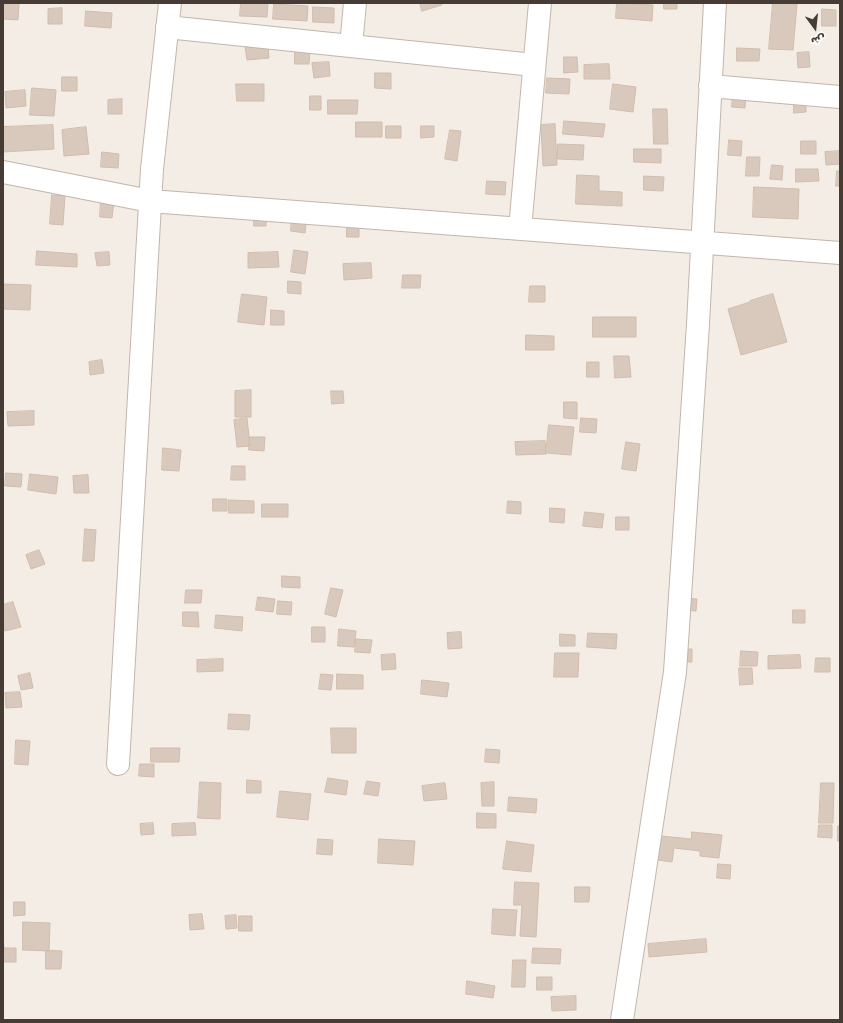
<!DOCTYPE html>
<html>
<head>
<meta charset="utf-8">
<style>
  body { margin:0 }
  #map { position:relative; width:843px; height:1023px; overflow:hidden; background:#f3ede5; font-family:"DejaVu Sans",Vazirmatn,sans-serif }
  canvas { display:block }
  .frame { position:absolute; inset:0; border:4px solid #463c35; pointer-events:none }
  .north { position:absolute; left:795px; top:8px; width:40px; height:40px; -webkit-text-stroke:3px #fff; paint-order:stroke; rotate:165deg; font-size:11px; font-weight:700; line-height:16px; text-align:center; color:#463c35 }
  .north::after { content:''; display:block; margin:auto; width:14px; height:18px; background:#463c35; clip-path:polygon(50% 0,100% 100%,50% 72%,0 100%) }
</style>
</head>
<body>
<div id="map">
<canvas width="843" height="1023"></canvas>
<div class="frame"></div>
<div class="north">ش</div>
</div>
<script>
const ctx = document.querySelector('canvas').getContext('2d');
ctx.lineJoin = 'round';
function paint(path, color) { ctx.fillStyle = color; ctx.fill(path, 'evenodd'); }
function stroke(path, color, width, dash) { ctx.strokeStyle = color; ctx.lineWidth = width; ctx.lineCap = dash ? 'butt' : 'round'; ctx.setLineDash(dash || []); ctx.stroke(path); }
const building = new Path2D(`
  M4 3H19L18 20 3 19Z
  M241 3H268L267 17 240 16Z
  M420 3H441L442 5 422 11Z
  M617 3 653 5 652 21 616 18Z
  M664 3H677V9H664Z
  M773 3 797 4 793 50 769 49Z
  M274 4 308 6 307 21 273 19Z
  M313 7 334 8V23L313 22Z
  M62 8V24H48V9Z
  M822 9 836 10V26H822Z
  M86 11 112 13 111 28 85 26Z
  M268 45 269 58 247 60 245 47Z
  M737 48 760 49 759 61H737Z
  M295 50H310L309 64H295Z
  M809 52 810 67 798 68 797 53Z
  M564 57H577L578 72 564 73Z
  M329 62 330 76 314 78 312 63Z
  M609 64 610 79H584V65Z
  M375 73H391V89L375 88Z
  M62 77H77V91H62Z
  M547 78 570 79 569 94 546 93Z
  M236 84H264V101H237Z
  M613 84 636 87 633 112 610 109Z
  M32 88 56 90 54 116 30 115Z
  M25 90 26 106 6 108 5 92Z
  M733 92 746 93 745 108 732 107Z
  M310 96H321V110H310Z
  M122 99V114H108V100Z
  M794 99H806V112L794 113Z
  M328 100H358L357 114H328Z
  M653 109H667L668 144H654Z
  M564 121 605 124 603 137 563 134Z
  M356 122H382V137H356Z
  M555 124 557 165 543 166 541 125Z
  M53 125 54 149 3 152V127Z
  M386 126H401V138H386Z
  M421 126H434V137L421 138Z
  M86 127 89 154 64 156 62 130Z
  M450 130 461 131 457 161 445 159Z
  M729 140 742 141 741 156 728 155Z
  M801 141H816V154H801Z
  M558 144 584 145 583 160 558 159Z
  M634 149H661V163L634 162Z
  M840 151V164L826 165 825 152Z
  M102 152 119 154 118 168 101 167Z
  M747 157H760L759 176H746Z
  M772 165 783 166 782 180 770 179Z
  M796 169H818L819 181 796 182Z
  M837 171H840V186H836Z
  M577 175 599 176V191L622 192V206L576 204Z
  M644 176 664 177 663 191 644 190Z
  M487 181 506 182 505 195 486 194Z
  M754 187 799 189 798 219 753 217Z
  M52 195 65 196 63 225 50 224Z
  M101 200 114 201 112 218 100 217Z
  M254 210 267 211 266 226H254Z
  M292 215 307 216 305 233 291 231Z
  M347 224H359V237H347Z
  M294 250 308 252 305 274 291 272Z
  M37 251 77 254V267L36 265Z
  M109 252 110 265 97 266 95 253Z
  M278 252 279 267 248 268V253Z
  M371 263 372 278 344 280 343 264Z
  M403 275H421L420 288H402Z
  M288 281 301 282V294L288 293Z
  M3 284 31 285 30 310 3 309Z
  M530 286H545V302H529Z
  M242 294 267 297 264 325 238 322Z
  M773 294 787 342 741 355 728 309 750 302V301Z
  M271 310 284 311V325H271Z
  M593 317H636V337H593Z
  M526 335 554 336V350H526Z
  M614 356H629L631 377 615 378Z
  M102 360 104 373 90 375 89 362Z
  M587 362H599V377H587Z
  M251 390V417H235V391Z
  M331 391H343L344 403 332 404Z
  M564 402H577V419L564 418Z
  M34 411V425L8 426 7 412Z
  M247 418 250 446 237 447 234 420Z
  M581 418 597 419 596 433 580 432Z
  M549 425 574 427 571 455 546 453Z
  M250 437H265L264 451 249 450Z
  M545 441 546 454 516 455 515 442Z
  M626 442 640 444 636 471 622 469Z
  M163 448 181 450 179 471 162 470Z
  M232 466H245V480H231Z
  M6 473 22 474 21 487 5 486Z
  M30 474 58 477 56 494 28 490Z
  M88 475 89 493H74L73 476Z
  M213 499H227V511H213Z
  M229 500 254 501V513H229Z
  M508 501 521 502V514L507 513Z
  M262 504H288V517H262Z
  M550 508 565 509 564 523 550 522Z
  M585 512 604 514 602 528 583 526Z
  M616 517H629V530H616Z
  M85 529 96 530 94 561H83Z
  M39 550 45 564 31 569 26 555Z
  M282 576 300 577V588L282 587Z
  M331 588 343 590 336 617 325 614Z
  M186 590H202L201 603H185Z
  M258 597 275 599 273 612 256 610Z
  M684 598 697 599 696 611 684 610Z
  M278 601 292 602 291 615 277 614Z
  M13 602 21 627 5 631 3 625V605Z
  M793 610H805V623H793Z
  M183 612H198L199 627 183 626Z
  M216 615 243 617 242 631 215 628Z
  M312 627H325V642H312Z
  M339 629 356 631 354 647 338 646Z
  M461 632 462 648 448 649 447 633Z
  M588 633 617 634 616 649 587 647Z
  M560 634 575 635V646H560Z
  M356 639 372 640 370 653 355 652Z
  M679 649H692V662H679Z
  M741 651 758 652 757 666H740Z
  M555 653H579L578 677H554Z
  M395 654 396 669 382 670 381 655Z
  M800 655 801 668 768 669V656Z
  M816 658H830V672H815Z
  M223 659V671L197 672V660Z
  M739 668H752L753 684 740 685Z
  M30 673 33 688 21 690 18 676Z
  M321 674 333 675 331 690 319 689Z
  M337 674 363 675V689H337Z
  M422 680 449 683 447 697 421 694Z
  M20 692 22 707 6 708 5 693Z
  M229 714 250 715 249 730 228 729Z
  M331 728H356V753H332Z
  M16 740 30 741 28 765 15 764Z
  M151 748H180L179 762H151Z
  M486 749 500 750 499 763 485 762Z
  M140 764H154V777L139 776Z
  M328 778 348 781 346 795 325 792Z
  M247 780 261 781V793H247Z
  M367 781 380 783 378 796 364 794Z
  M200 782 221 783 220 819 198 818Z
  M494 782V806H482L481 783Z
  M445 783 447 799 424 801 422 786Z
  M821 783H834L833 823H819Z
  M280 791 311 794 308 820 277 817Z
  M509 797 537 799 536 813 508 811Z
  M477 813 496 814V828H477Z
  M153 823 154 834 141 835 140 824Z
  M195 823 196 835 172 836V824Z
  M819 825H832V838L818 837Z
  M838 826H840V841H838Z
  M692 832 722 835 719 858 700 856V851L674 848 672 862 658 860 661 836 691 839Z
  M318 839 333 840 332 855 317 854Z
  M379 839 415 841 413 865 378 863Z
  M507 841 534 845 531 872 503 869Z
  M718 864 731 865 730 879 717 878Z
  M515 882 539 883 536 937 520 936 522 905H514Z
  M575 887H590L589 902H575Z
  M14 902H25V915L14 916Z
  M493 909 517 910 515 936 492 934Z
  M202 914 204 929 190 930 189 915Z
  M236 915 237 928 226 929 225 916Z
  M239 916H252V931H239Z
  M23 922 50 923 49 951 23 950Z
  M3 935 4 948H16V962H3Z
  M706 939 707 952 649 957 648 944Z
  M533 948 561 949 560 964 532 963Z
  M46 950 62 951 61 969H46Z
  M513 960H526L525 987H512Z
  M537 977H552V990H537Z
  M467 981 495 986 493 998 466 994Z
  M576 996V1010L552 1011 551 997Z`);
paint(building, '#d9c9bd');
stroke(building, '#d1bcad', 1);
const minor = new Path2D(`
  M167 27 534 65
  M351 46 355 3
  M710 86 840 97
  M3 172 150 201 840 253
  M520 229 540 3
  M118 764 152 169 170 3
  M622 1020 675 672 698 324 715 3`);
stroke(minor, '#c2b6ab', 24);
stroke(minor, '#fff', 22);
</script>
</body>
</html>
